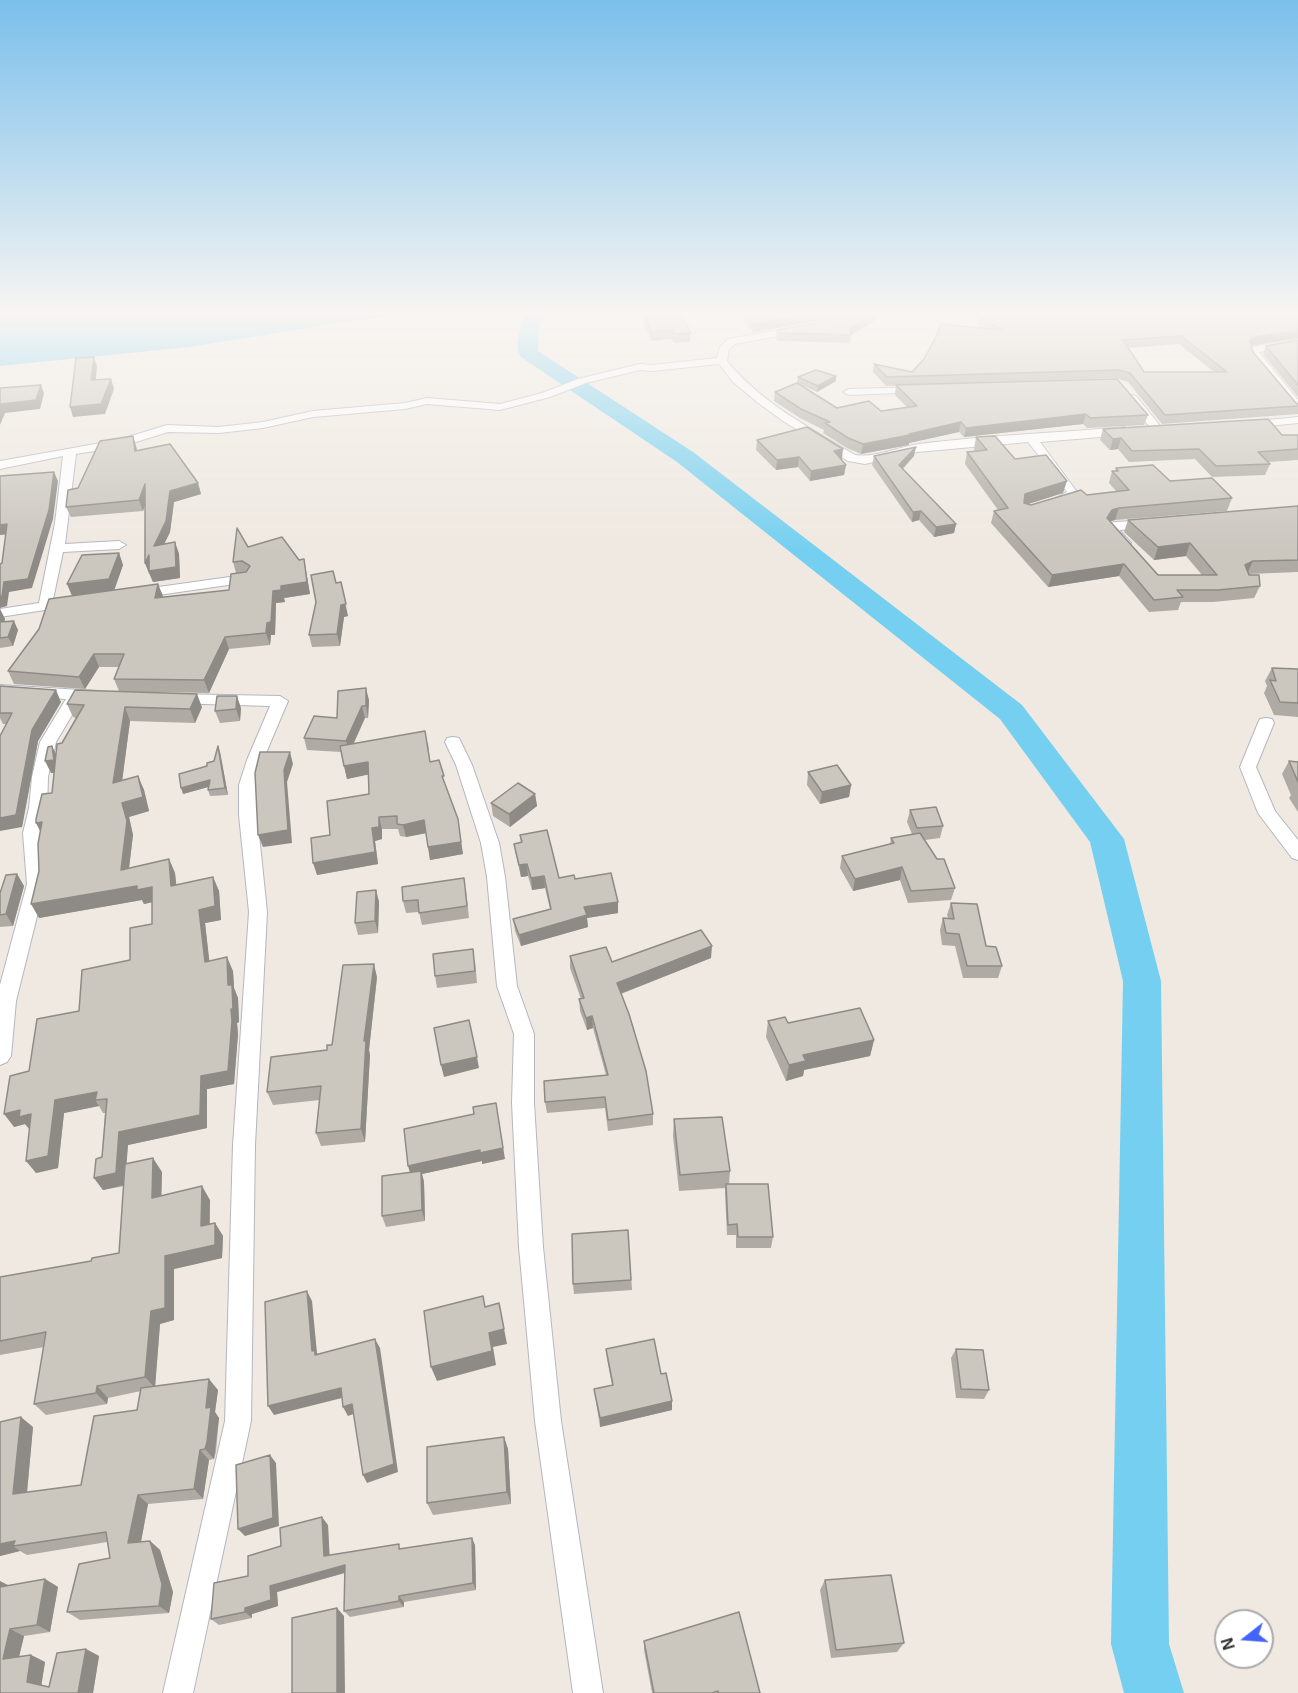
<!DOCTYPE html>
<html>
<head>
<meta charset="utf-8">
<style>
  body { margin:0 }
  #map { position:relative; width:1298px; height:1693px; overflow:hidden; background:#efe9e1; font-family:Helvetica,sans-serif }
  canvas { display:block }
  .north { position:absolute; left:1214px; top:1609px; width:60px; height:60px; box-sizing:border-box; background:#fff; border:2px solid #ababab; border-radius:50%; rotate:253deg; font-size:16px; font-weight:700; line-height:24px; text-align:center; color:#2e2e2e }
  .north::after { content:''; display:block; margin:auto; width:21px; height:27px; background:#4264fb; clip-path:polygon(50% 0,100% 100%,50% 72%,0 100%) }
</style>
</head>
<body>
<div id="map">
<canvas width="1298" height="1693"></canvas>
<div class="north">N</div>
</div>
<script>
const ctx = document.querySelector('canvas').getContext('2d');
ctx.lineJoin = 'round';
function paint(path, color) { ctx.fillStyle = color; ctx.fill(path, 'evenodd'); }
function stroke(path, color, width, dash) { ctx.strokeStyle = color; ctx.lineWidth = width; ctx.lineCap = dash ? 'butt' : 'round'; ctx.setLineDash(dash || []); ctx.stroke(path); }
paint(new Path2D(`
  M0 313H431L371 318 190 347 0 366Z`), '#75cff0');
paint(new Path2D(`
  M526 313H545L539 329 538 351 693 452 1022 705 1124 839 1161 981 1169 1644 1184 1693H1124L1111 1644 1123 981 1090 842 1000 719 677 462 521 357C513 345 521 325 526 313Z`), '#75cff0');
const minor = new Path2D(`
  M801 326 805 327V331L735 344 729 349 727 361C761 403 810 428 855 455 876 458 898 447 919 444 988 435 1056 433 1125 427L1131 431 1125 435 1040 442 1080 496 1078 499 1055 506 1049 502 1067 492 1028 442 917 452 865 464 848 461 783 421 757 402 733 382 719 364 652 371 640 370 586 383 550 397 500 410 427 404 405 409 313 417 263 428 219 433 168 432 120 447 76 454 65 544 119 541 126 545 119 549 63 552 51 609 0 617V609L39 603 55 523 63 456 0 469V461L118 440 167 425 219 427 263 422 313 411 405 403 427 398 500 404 542 393 578 379 640 364 652 365 717 358 720 347 728 339Z
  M1298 339V345L1259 352 1298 400 1297 409 1293 408 1252 359 1248 350 1253 347Z
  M919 387 925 390 923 392 849 395 843 392 849 389Z
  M1132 395 1136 396 1161 427V431H1153L1128 400 1126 398Z
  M1298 417V423L1248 428 1242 425 1248 422Z
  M1151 520 1158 524 1156 527 1119 530 1131 543 1124 547 1119 546 1105 531 1110 523 1115 522Z
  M244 575 251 579 249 582 137 598 130 594 137 590Z
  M0 685 97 691 105 696 97 701 81 700 56 742 48 777 47 808 41 833 45 884 16 1001 11 1056 7 1062 0 1065V985L27 884 23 833 29 808 32 777 40 742 66 699 0 695Z
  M176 694 280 696 288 701 263 760 257 785V815L267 912 255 1145 251 1421 193 1693H163L225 1421 233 1145 249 912 239 815V785L247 760 270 706 170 703 168 699 170 695Z
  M1266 718 1272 719 1274 723 1256 767 1275 811 1298 840V860L1292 858 1258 813 1240 767 1258 723 1260 719Z
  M453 737 459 738 472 765 499 843 505 877 517 986 534 1034V1103L543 1247 561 1421 603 1693H573L535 1421 519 1247 512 1103 514 1034 497 986 487 877 481 843 456 765 445 742 447 738Z`);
stroke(minor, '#b4b7c1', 2);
paint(minor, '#fff');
paint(new Path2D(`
  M738 313H875L874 321 851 335 850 343 778 341 776 339 777 330 837 320 835 318 753 332Z
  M1298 313V338L1251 346 1253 352 1296 403 1298 404V414L1162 424 1128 382 1116 378 886 386 873 372 874 364 912 372 984 329 977 324 978 316ZM1179 344 1214 372H1144L1128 348Z
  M644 315 691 333 690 342 674 343 672 339 652 341 644 324Z
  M1298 340V397L1263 354 1266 346Z
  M836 376V381L817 392 797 383 798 377Z
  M896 385 1148 415 1144 425 1087 428 1083 424 964 437 959 432 909 443V445L861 454 847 448 823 433 824 430 800 418 774 401 775 392 837 408 881 411 907 407 895 395Z
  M1103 429 1282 435H1298V460L1268 462 1270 464 1265 475 1212 477 1195 459 1129 462 1118 449 1110 450 1100 440Z
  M976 437 1015 459 1063 493 1028 504 1031 505 1087 495 1116 491 1109 483 1112 471H1115L1116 468 1170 481 1232 498 1227 511 1115 520 1110 521 1158 575H1202L1186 556 1154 560 1124 532 1128 520 1298 506V572L1249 574 1260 586 1254 598 1213 602H1181L1178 610 1149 612 1119 576 1048 587 991 523 994 511 998 510 965 464 967 452 975 451 974 449Z
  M757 440 842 459 841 460 846 465 844 475 810 481 798 467 776 470 756 450Z
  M136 446 137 450 198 483 201 494 174 502 170 532 164 544 175 542 179 554 180 578 153 582 149 573V574L145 563V505L143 511 71 517 66 507 78 488Z
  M874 456H914L903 469 956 524 954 533 934 537 919 520 912 522 872 465Z
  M248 547 299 560 304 559 310 594 284 598 285 602 276 603 275 635H271L270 645 229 649 209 693 153 692 202 707 195 723 130 721 122 781 138 776 144 790 149 811 129 817 133 835 129 868 169 859 175 873 176 885 213 877 219 891 221 920 205 923 209 961 233 971 234 988 238 998 239 1022 237 1023 238 1034 234 1084 207 1089V1128L128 1145 126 1164 162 1172 161 1196 210 1200V1224L215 1223 223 1236 222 1258 174 1269V1320L160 1324 155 1386 218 1390 215 1412 219 1418 216 1452 214 1459 209 1460 203 1499 148 1504 141 1542 150 1541 160 1550 173 1592 169 1613 80 1620 67 1612 110 1558 107 1542 27 1555 20 1551 0 1556V1422L33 1427 27 1492 81 1485 137 1410 141 1391 108 1398 107 1404 46 1415 34 1404 44 1347 0 1355V1277L91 1261 119 1253 124 1186 103 1190 94 1178 102 1157 105 1113H103L99 1106 64 1113 58 1168 36 1173 30 1129 25 1124 14 1127 29 1071 79 1011 130 960 152 924V902L144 904 142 900 39 918 40 831 36 823 52 793 54 773H51L56 754 76 718 73 717 67 704 119 691 114 679 119 667H99L85 689 14 684 8 671 72 596 119 553 123 565 114 590 158 584 162 597 229 590 236 573 233 562Z
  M336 583 348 616 344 617 340 646 312 647 309 635Z
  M0 609 5 619 4 622 18 630 13 646 0 648Z
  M1272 668 1298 669V717L1274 715 1264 693 1267 686 1265 681Z
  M0 686 61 702 38 741 22 827 6 724H3L0 718Z
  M369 700 368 718H365L354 743H428L430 762 446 788 463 854 430 860 426 833 406 837 400 836 398 829H382V839L375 841 378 864 317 875 330 835 369 794 368 774 347 779 341 752 307 750 304 738Z
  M241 708 240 721 220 723 215 711Z
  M220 752 228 795 210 796 208 790V787L183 794 207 766 214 761Z
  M1289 761 1298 762V812L1289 798 1291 795 1282 774Z
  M808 772 851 785 849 797 820 804 807 785Z
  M535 794 537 806 510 827 493 816 491 803Z
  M910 810 943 826 940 838 925 840 955 888 951 900 908 903 900 880 853 891 840 868 842 856 890 844 891 838 912 834 907 822Z
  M520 835 559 878 575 879 618 902V913L587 918 588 927 521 946 515 931 513 919 550 909 545 888 532 890 528 876 521 877 516 855 514 844 521 843Z
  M17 874 24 886 13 926 0 927V893Z
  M376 890 379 902 378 933 358 935 355 923Z
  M466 890 469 918 422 925 419 912 406 913 403 901Z
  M951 903 1002 966 998 978H963L955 946 942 945 940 930 943 918H948L947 915Z
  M570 956 612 962 711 958 621 994 653 1114V1125L608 1131 605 1108 547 1113 545 1102 606 1075 593 1028 587 1030 580 1011 579 999H581L570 968Z
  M475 961 477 983 437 988 435 976Z
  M377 977 369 1050 370 1055 365 1142 321 1146 316 1133 320 1100 273 1105 267 1092 327 1050 332 1045Z
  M768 1021 874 1040 870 1056 804 1070 803 1076 786 1081 766 1037Z
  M674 1119 730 1171 729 1184 773 1237 771 1248H736V1235H727L725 1194V1188L679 1191 673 1136Z
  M404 1129 505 1159 482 1164V1161L422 1174 424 1182 425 1221 386 1227 382 1216 410 1172Z
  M628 1230 632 1290 574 1294 573 1284Z
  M606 1349 661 1374 672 1401V1410L600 1427 594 1389 612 1385 607 1359Z
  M956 1349 989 1390 984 1399 956 1398 951 1358Z
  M504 1437 508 1449 511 1504 433 1515 427 1503Z
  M328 1525 329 1556 402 1549 475 1545 476 1590 404 1602V1607L350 1617 344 1611 345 1573 277 1592 278 1606 252 1614V1618L219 1625 211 1619 248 1576 281 1546Z
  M45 1579 58 1587 50 1632 24 1636 19 1657 31 1655 45 1662 41 1685 49 1687 86 1649 99 1656 93 1693H0L9 1586Z
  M825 1580 904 1643 897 1652 831 1658 820 1590Z
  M644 1641 760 1693H652L644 1650Z`), '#afaba4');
paint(new Path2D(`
  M815 313H835V318L753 332V324Z
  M875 313 874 321 849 336 850 328Z
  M1298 330V338L1253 345 1247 348 1250 340 1256 337Z
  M94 357 97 366 95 390 91 380Z
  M836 376V381L817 392 818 386Z
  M111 379 114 389 105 414 73 417 70 407Z
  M41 385 44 393 40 409 5 413 0 425V406L1 404Z
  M1086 414 1083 424 964 437 966 428Z
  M961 422 959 432 909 443V445L861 454 863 444Z
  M133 436 136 446 139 461 135 451Z
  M1121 438 1118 449 1110 450 1113 439Z
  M916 447 914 456 897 474 899 465Z
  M843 449 842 459 833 461 834 451Z
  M799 457 798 467 776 470 777 460Z
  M846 465 844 475 810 481 811 471Z
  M54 472 58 481 53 519 32 588 9 592 7 606 0 608V597L4 582Z
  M1067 481 1063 493 1022 506 1025 494Z
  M198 483 201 494 174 502 170 532 158 557 154 546 170 491Z
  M145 484 149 494 143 511 139 500Z
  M1119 508 1115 520 1108 522 1107 518 1112 510Z
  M921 511 919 520 912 522 913 512Z
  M7 524 11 534 0 535V525Z
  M956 524 954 533 934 537 936 527Z
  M175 542 179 554 180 578 153 582 145 563 149 555Z
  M1190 543 1186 556 1154 560 1158 547Z
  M119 553 123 565 114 591 72 596 67 584Z
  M304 559 310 594 284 598 285 602 276 603 275 635H271L270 645 266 633 273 591 281 586Z
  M1253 561 1247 574 1245 565Z
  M1124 564 1119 576 1048 587 1052 575Z
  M341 582 348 616 344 617 340 646 337 634Z
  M158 584 163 596 160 610 155 598Z
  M0 609 5 619 2 632 0 627Z
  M14 621 18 630 13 646 8 637Z
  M225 637 229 649 209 693 204 680Z
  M94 654 99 667 85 689 79 677Z
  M366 688 369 700 368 718 366 706Z
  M56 690 61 702 38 741 22 827 0 831V818L32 730Z
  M197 694 202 707 195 723 190 709Z
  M237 696 241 708 240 721 236 709Z
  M362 706 365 718 349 753 346 741Z
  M125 707 130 721 120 797 113 783Z
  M52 746 58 758 60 772 51 773 45 761Z
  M218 746 220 752 228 795 225 788Z
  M290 752 293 764 287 782 292 843 263 847 258 835 284 770Z
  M368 762 371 774 347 779 344 766Z
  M138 776 144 790 149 811 129 817 133 835 127 884 121 870 122 803Z
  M210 780 212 786 183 794 181 788Z
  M851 785 849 797 820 804 822 792Z
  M535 794 537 806 510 827 509 814Z
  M379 817 382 829V839L375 841 378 864 317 875 313 863 372 828Z
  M458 819 463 854 430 860 428 847Z
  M424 820 427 833 406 837 403 825Z
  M42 822 44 837 36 823Z
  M169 859 175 873 178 900 171 886Z
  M527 864 528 876 521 877 519 865Z
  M902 867 900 880 853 891 855 879Z
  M17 874 24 886 13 926 6 914Z
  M544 876 545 888 532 890 531 878Z
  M213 877 219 891 221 920 205 923 211 975 205 962 199 910Z
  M137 886 152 887 158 901 144 904 142 900 39 918 31 904Z
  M376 890 379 902 378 933 375 921Z
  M618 902V913L587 918 588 927 521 946 519 935 584 907Z
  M712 946 711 958 617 995V983Z
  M227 957 233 971 234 988 238 998 239 1022 237 1023 238 1034 234 1084 207 1089V1128L128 1145 125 1185 103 1190 94 1178 119 1132 201 1076 228 985Z
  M374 964 377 977 369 1050 370 1055 365 1142 361 1129 364 1041Z
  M592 1016 593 1028 587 1030 586 1018Z
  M874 1040 870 1056 804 1070 803 1076 786 1081 789 1065 803 1055Z
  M477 1057 479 1068 444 1077 441 1065Z
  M97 1092 95 1100 99 1106 64 1113 58 1168 36 1173 26 1161 55 1100Z
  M496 1103 505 1159 482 1164V1161L422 1174 424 1182 425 1221 408 1166Z
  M20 1110 31 1114 41 1127 29 1129 25 1124 14 1127 4 1114Z
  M153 1158 162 1172 161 1211 152 1198Z
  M202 1186 210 1200 209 1239 201 1226Z
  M215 1223 223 1236 222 1258 174 1269V1320L160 1324 155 1388 145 1377 151 1311 165 1256Z
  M307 1291 312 1301 317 1353 320 1360 312 1351Z
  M499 1303 507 1344 493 1347 496 1365 437 1381 431 1367 489 1333Z
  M375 1339 380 1348 398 1472 367 1483 363 1475Z
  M209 1379 218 1390 215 1412 219 1418 214 1459 205 1449 206 1408Z
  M97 1386 108 1398 107 1404 96 1393Z
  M341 1388 346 1397 274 1415 268 1406Z
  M672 1401V1410L600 1427V1418Z
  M352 1404 356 1413 348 1416 343 1407Z
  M21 1417 33 1427 26 1503 13 1494Z
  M504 1437 508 1449 511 1504 507 1492Z
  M200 1450 209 1460 203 1499 194 1489Z
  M270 1455 276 1463 279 1526 245 1536 238 1529Z
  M138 1495 148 1504 139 1552 128 1543Z
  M322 1517 328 1525 330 1563 324 1556Z
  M472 1538 475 1545 476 1590 473 1583Z
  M15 1541 13 1546 20 1551 0 1556V1544Z
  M150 1541 160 1550 173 1592 169 1613 159 1606Z
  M345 1565 351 1571 277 1592 278 1606 252 1614V1618L245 1612V1608L270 1586Z
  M45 1579 58 1587 50 1632 37 1625Z
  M0 1581 10 1586 0 1592Z
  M399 1596 404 1602V1607L399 1601Z
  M337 1608 344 1616 345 1693H337Z
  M10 1629 24 1636 17 1665 3 1659Z
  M86 1649 99 1656 93 1693H78Z
  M31 1655 45 1662 41 1688 27 1682Z`), '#8e8b86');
const building = new Path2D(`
  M745 313H815L753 324Z
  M842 313H875L850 328 851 335 778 333 777 330 840 319 843 314Z
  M999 313H1298V330L1256 337 1250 340 1253 352 1296 403 1298 404V406L1165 415 1130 373 1118 370 887 377 874 364 912 372 924 359 938 333 940 324 1002 330 978 316ZM1181 336 1227 372H1144L1123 340Z
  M644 315H682L691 333 674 334 673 330 652 332Z
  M1298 340V385L1266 346Z
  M94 357 91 380 111 379 101 404 70 407 76 358Z
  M816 370 836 376 818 386 798 377Z
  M1117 379 1148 415 1090 418 1086 414 966 428 961 422 909 434 910 435 863 444 848 438 825 423 830 422 801 409 775 392 797 383 837 408 869 401 881 411 917 406 896 385Z
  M41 385 36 400 1 404 0 406V388Z
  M1268 419 1282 435H1298V449L1258 452 1270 464 1216 466 1199 449 1132 451 1121 438 1113 439 1103 429Z
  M807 427 843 449 834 451 846 465 811 471 799 457 777 460 757 440Z
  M133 436 135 451 170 444 198 483 170 491 166 521 154 546 175 542 176 567 149 571V555L145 563V484L139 500 66 507 68 490 78 488 100 441Z
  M995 436 1015 459 1046 455 1067 481 1025 494 1024 503 1031 505 1081 490 1087 495 1129 490 1112 471H1118L1116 468 1153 465 1170 481 1212 478 1232 498 1119 508 1112 510 1107 518 1158 575H1217L1190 543 1158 547 1128 520 1298 506V560L1253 561 1245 565 1249 575H1259L1260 586 1218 590H1177L1183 597 1154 600 1124 564 1052 575 994 511 1008 508 967 452 987 450 976 437Z
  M916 447 899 465 956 524 936 527 921 511 913 512 874 456Z
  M54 472 49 510 28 579 4 582 2 596 0 597V564L2 563 7 524 0 525V476Z
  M237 528 248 547 282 537 299 560 304 559 307 582 281 586V590L273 591 271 622 267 623 266 633 225 637 204 680 114 679 124 654H94L79 677 8 671 39 629 49 599 158 584 155 598 229 590 231 574 246 572 250 566 242 561 233 562Z
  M119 553 109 579 67 584 82 555Z
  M333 571 336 583 341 582 346 604 341 605 337 634 309 635 316 602 311 575Z
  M14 621 8 637 0 638V622Z
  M1272 668 1298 669V703L1280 702 1270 680 1276 681Z
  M0 686 56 690 32 730 16 815 0 818V736L12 713H0Z
  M366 688V706H362L346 741 304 738 314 716 337 718 338 691Z
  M75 690 197 694 190 709 125 707 113 783 138 776 143 797 122 803 127 821 121 870 169 859 171 886 213 877 215 906 199 910 205 962 227 957 228 985H232L233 1009H231L232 1021 228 1071 201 1076 200 1115 119 1132 116 1173 94 1178 96 1159 102 1157 107 1099 95 1100 97 1092 55 1100 48 1156 26 1161 31 1114 19 1117 20 1110 4 1114 10 1076 29 1071 37 1019 79 1011 82 970 130 960V928L152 924V887L137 890V886L31 904 39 871 38 844 42 822 36 823V819L42 794 52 793 57 744 62 743 84 705 67 704Z
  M217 696H237L236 709 215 711Z
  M425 731 430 762 439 760 444 776H442L458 819 461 842 428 847 424 820 403 825 397 824V816L379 817V827L372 828 375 852 313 863 311 838 330 835 327 801 369 794 368 762 344 766 340 746Z
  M52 746 54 760 45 761 48 747Z
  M218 746 225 788 208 790 210 780 181 788 179 774 207 766V763L214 761Z
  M260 752H290L284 770 288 830 258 835 255 773Z
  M1289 761 1298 762V782Z
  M837 765 851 785 822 792 808 772Z
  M518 783 535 794 509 814 491 803Z
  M936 807 943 826 917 828 910 810Z
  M547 830 559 878 574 875 575 879 611 873 618 902 584 907 587 915 519 935 513 919 551 909 544 876 531 878 527 864 519 865 514 844 522 842 520 835Z
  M920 833 937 859H944L955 888 911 891 902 867 855 879 842 856 894 843 891 838Z
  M17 874 6 914 0 915V893L6 875Z
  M464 878 467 906 419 913 418 900 403 901 402 887Z
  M376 890 375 921 355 923 357 892Z
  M951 903 977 904 986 946 996 947 1002 966H967L959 934 946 933 943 918 954 919Z
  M701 930 712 946 617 983 629 1014 646 1071 653 1114 608 1120 605 1097 545 1102 544 1081 608 1075 592 1016 586 1018 579 999 584 998 570 956 606 947 612 962Z
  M473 949 475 971 435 976 433 954Z
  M374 964 364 1041H366L361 1129 316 1133 321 1086 267 1092 271 1057 327 1050V1045H332L343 965Z
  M860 1008 874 1040 803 1055 806 1061 789 1065 768 1021 785 1017 788 1023Z
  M469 1020 477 1057 441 1065 434 1028Z
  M496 1103 503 1148 480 1153V1150L408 1166 404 1129 474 1114 473 1107Z
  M722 1117 730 1171 680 1175 674 1119Z
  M153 1158 152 1198 202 1186 201 1226 215 1223V1245L165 1256V1308L151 1311 145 1377 97 1386 96 1393 34 1404 46 1332 0 1341V1277L91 1261 92 1258 119 1253 125 1164Z
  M421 1171 422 1210 382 1216V1176Z
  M726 1184H768L773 1237H738L737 1224 728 1225Z
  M628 1230 631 1280 573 1284 572 1234Z
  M307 1291 312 1351 315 1350V1355L375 1339 394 1464 363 1475 352 1404 343 1407 341 1388 268 1406 265 1302Z
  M483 1296 485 1307 499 1303 504 1329 489 1333 492 1351 431 1367 424 1311Z
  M654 1339 661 1374 666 1373 672 1401 600 1418 594 1389 613 1385 606 1349Z
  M956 1349 983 1350 989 1390 961 1389Z
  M209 1379 206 1408 211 1407 207 1442 205 1449 200 1450 194 1489 138 1495 128 1543 150 1541 162 1584 159 1606 67 1612 79 1564 110 1558 106 1532 13 1546 15 1541 0 1544V1422L21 1417 13 1494 81 1485 94 1416 137 1410 141 1388Z
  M504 1437 507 1492 427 1503V1447Z
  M270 1455 273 1518 238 1529 236 1465Z
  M322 1517 324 1556 399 1544V1549L472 1538 473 1583 399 1596V1601L344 1611 345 1565 270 1586 271 1600 245 1608V1612L211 1619 214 1583 248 1576V1556L281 1546 280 1528Z
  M891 1575 904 1643 836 1650 825 1580Z
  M45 1579 37 1625 10 1629 3 1659 31 1655 27 1682 49 1687 57 1653 86 1649 78 1693H0V1587Z
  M337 1608V1693H292V1618Z
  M739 1612 760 1693H718V1691L712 1693H654L644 1641Z`);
paint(building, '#cbc7bf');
stroke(building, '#8e8b86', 1.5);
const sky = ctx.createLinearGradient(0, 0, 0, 550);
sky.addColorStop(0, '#7abfeb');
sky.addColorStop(0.57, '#f8f5f2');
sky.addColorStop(1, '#f8f5f200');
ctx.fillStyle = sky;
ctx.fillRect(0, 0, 1298, 550);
</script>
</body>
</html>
